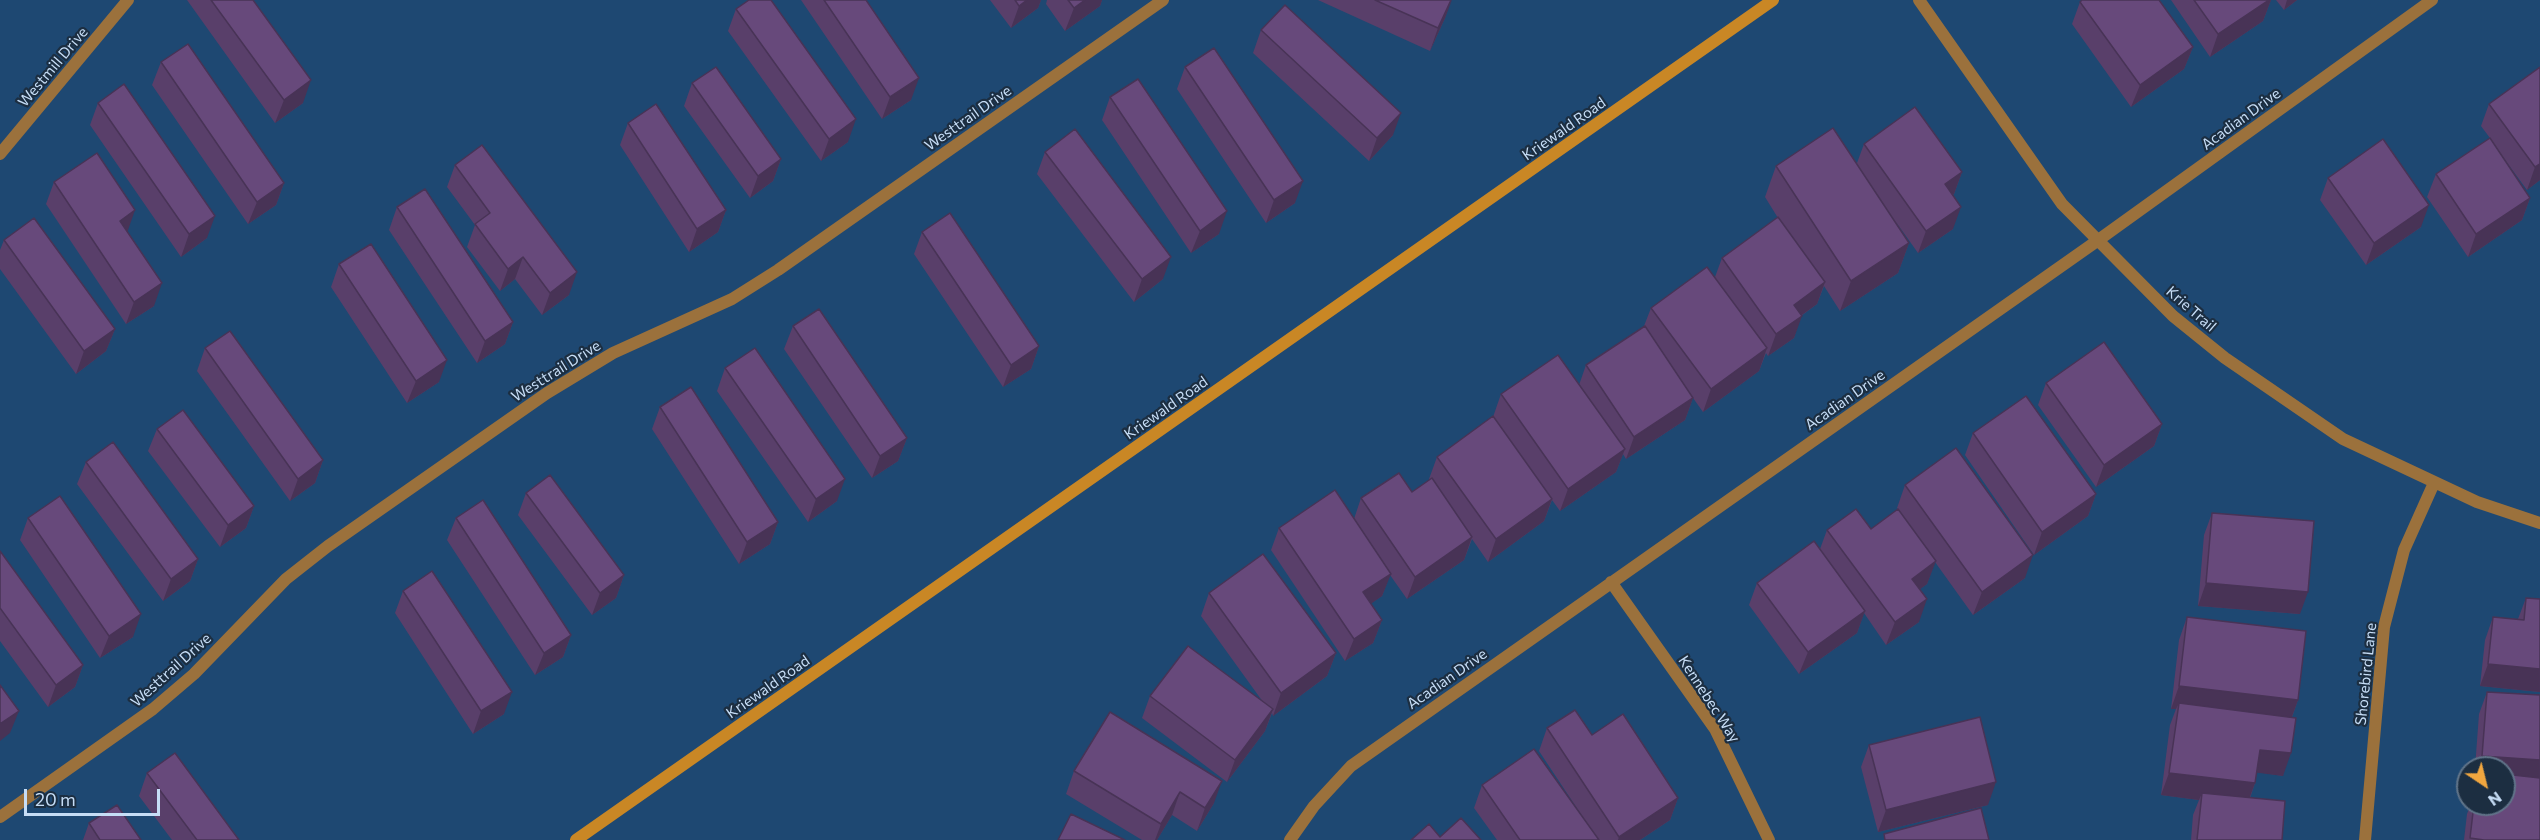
<!DOCTYPE html>
<html>
<head>
<meta charset="utf-8">
<style>
  body { margin:0 }
  #map { position:relative; width:2540px; height:840px; overflow:hidden; background:#1e4872; font-family:Commissioner,sans-serif }
  canvas { display:block }
  .north { position:absolute; left:2456px; top:756px; width:60px; height:60px; box-sizing:border-box; background:#1c2e41; border:2px solid #607489; border-radius:50%; rotate:145deg; font-size:16px; font-weight:700; line-height:24px; text-align:center; color:#c6ddf6 }
  .north::after { content:''; display:block; margin:auto; width:21px; height:27px; background:#f0a63f; clip-path:polygon(50% 0,100% 100%,50% 72%,0 100%) }
  .scale { position:absolute; left:24px; top:789px; width:136px; height:27px; box-sizing:border-box; border:3px solid #c6ddf6; border-top:0; padding-left:8px; font-size:18px; line-height:21px; white-space:nowrap; color:#c6ddf6; -webkit-text-stroke:4px #1c2e41; paint-order:stroke }
</style>
</head>
<body>
<div id="map">
<canvas width="2540" height="840"></canvas>
<div class="north">N</div>
<div class="scale">20 m</div>
</div>
<script>
const ctx = document.querySelector('canvas').getContext('2d');
ctx.lineJoin = 'round';
function stroke(path, color, width, dash) { ctx.strokeStyle = color; ctx.lineWidth = width; ctx.lineCap = dash ? 'butt' : 'round'; ctx.setLineDash(dash || []); ctx.stroke(path); }
function paint(path, color) { ctx.fillStyle = color; ctx.fill(path, 'evenodd'); }
function write(font, color, halo, rows, align = 'center') {
  ctx.font = font + ' Commissioner,sans-serif'; ctx.lineWidth = 4.5; ctx.setLineDash([]); ctx.textBaseline = 'middle'; ctx.strokeStyle = halo; ctx.fillStyle = color; for (const [text, x, y, turn = 0] of rows) {
    ctx.save(); ctx.translate(x, y); ctx.rotate((+turn || 0) * Math.PI / 180); ctx.textAlign = isNaN(turn) ? turn : align; if (halo) ctx.strokeText(text, 0, 0); ctx.fillText(text, 0, 0); ctx.restore();
  }
}
stroke(new Path2D(`
  M1919 0 2062 204 2173 316 2225 358 2343 439 2477 502 2540 523
  M0 154 128 0
  M1611 582 1715 729 1769 840
  M0 817 153 709 194 674 286 579 328 546 547 393 613 353 732 299 778 270 1163 0
  M1290 840 1314 806 1351 766 2097 241 2432 0
  M2365 840 2384 627 2404 550 2434 483`), '#9b713c', 12);
stroke(new Path2D(`
  M576 840 1773 0`), '#c98725', 12);
paint(new Path2D(`
  M187 0H253L303 103 275 123Z
  M801 0H866L911 100 882 119Z
  M990 0H1041L1038 8 1011 28Z
  M1047 0H1102L1100 6 1065 31 1046 4Z
  M1318 0H1451L1445 18 1430 51Z
  M2171 0H2271L2263 21 2210 57Z
  M2276 0H2297L2284 10Z
  M2080 2 2193 47 2184 69 2131 107 2072 24Z
  M736 9 848 142 821 161 728 31Z
  M1261 30 1393 135 1369 161 1253 53Z
  M161 62 284 183 276 205 248 224 152 85Z
  M1185 67 1295 203 1266 223 1177 89Z
  M2540 67V180L2527 190 2491 141 2530 198 2522 220 2468 257 2427 197 2436 174 2490 138 2481 126 2489 104Z
  M692 83 781 159 773 181 750 198 684 106Z
  M1110 97 1219 234 1191 253 1102 120Z
  M98 103 207 238 181 257 90 125Z
  M628 123 726 210 718 232 689 252 620 145Z
  M1864 144 1962 172 1954 194 1953 195V229L1918 253 1896 222 1909 243 1898 273 1840 311 1824 286 1817 304 1801 316 1794 338 1768 356 1766 353 1759 371 1703 412 1693 398 1685 420 1626 459 1623 454 1616 472 1560 511 1552 500 1544 521 1488 562 1472 539 1464 560 1407 599 1390 575 1382 596 1370 604 1382 620 1373 643 1345 661 1271 550 1279 528 1354 519 1361 498 1412 492 1429 480V479L1437 457 1493 417 1501 394 1579 385 1586 365 1644 326 1651 308 1715 277 1722 258 1778 218 1765 197 1776 166 1857 163Z
  M1045 152 1163 279 1134 302 1037 174Z
  M455 165 569 295 542 315 515 279 500 291 467 247 475 225 447 187Z
  M2328 178 2421 227 2366 265 2320 200Z
  M54 182 154 306 126 324 46 204Z
  M397 207 513 322 505 344 477 363 389 230Z
  M922 232 1039 346 1031 369 1003 387 914 254Z
  M4 240 115 329 106 351 76 374 0 269V250Z
  M339 264 439 382 407 403 331 287Z
  M793 326 907 438 898 461 872 478 784 349Z
  M205 348 323 460 315 483 290 501 197 371Z
  M725 368 837 501 808 522 717 391Z
  M2046 383 2162 424 2154 446 2096 487 2038 405Z
  M660 407 778 522 770 544 739 564 652 429Z
  M157 429 254 506 246 528 220 547 148 451Z
  M1973 433 2096 494 2088 516 2034 555 1965 455Z
  M86 462 198 559 190 581 163 601 77 484Z
  M1905 485 2025 578 1973 615 1935 562 1927 584 1920 589 1919 622 1886 645 1864 613 1857 633 1799 674 1749 605 1757 583 1820 549 1827 530 1871 529 1898 509 1897 508Z
  M526 493 624 575 616 598 592 615 518 515Z
  M2212 513 2300 614 2198 606 2204 535Z
  M28 518 133 637 100 658 20 540Z
  M456 518 571 635 563 657 535 675 447 540Z
  M0 551 83 665 75 687 48 707 0 641Z
  M403 591 504 714 473 734 395 613Z
  M1209 593 1336 653 1327 676 1273 716 1272 713 1265 731 1227 782 1142 718 1150 696 1263 702 1201 616Z
  M2526 598 2540 599V692L2480 686 2485 640 2493 617 2518 619Z
  M2187 617 2298 700 2292 717 2283 776 2257 772 2255 783 2250 798 2282 840H2191L2193 815 2199 800 2161 795 2170 725 2176 709H2171L2179 640Z
  M2487 692 2540 840H2464L2467 814 2471 804H2504V768H2475L2479 714Z
  M1110 712 1214 803 1197 831 1172 815 1157 840H1142L1066 794 1074 771Z
  M1547 728 1592 735 1678 798 1670 820 1640 840H1497L1474 808 1482 785 1592 831 1539 751Z
  M1869 745 1988 805 1878 832 1861 767Z
  M147 773 239 840H172L139 796Z
  M89 823 141 840H83Z`), '#593f6a');
paint(new Path2D(`
  M1027 0H1041L1038 8 1011 28 1019 6Z
  M1085 0H1102L1100 6 1065 31 1074 8Z
  M1452 0 1445 18 1430 51 1438 28Z
  M2269 0H2271L2263 21 2210 57 2218 34Z
  M2287 0H2297L2284 10Z
  M2193 47 2184 69 2131 107 2140 85Z
  M919 78 911 100 882 119 890 97Z
  M311 80 303 103 275 123 284 100Z
  M1401 113 1393 135 1369 161 1377 138Z
  M856 119 848 142 821 161 829 139Z
  M781 159 773 181 750 198 758 176Z
  M2540 164V180L2527 190 2535 167Z
  M1962 172 1954 194 1937 207 1945 184Z
  M1303 181 1295 203 1266 223 1274 200Z
  M284 183 276 205 248 224 257 202Z
  M2530 198 2522 220 2468 257 2476 234Z
  M2429 205 2421 227 2366 265 2374 243Z
  M1961 207 1953 229 1918 253 1926 231Z
  M135 210 127 233 120 221Z
  M726 210 718 232 689 252 697 229Z
  M1227 211 1219 234 1191 253 1200 231Z
  M215 216 207 238 181 257 189 234Z
  M1909 243 1898 273 1840 311 1851 281Z
  M523 257 515 279 500 291 508 269Z
  M1171 257 1163 279 1134 302 1142 279Z
  M577 272 569 295 542 315 550 293Z
  M1825 282 1817 304 1788 325 1802 316 1794 338 1768 356 1776 334 1794 305Z
  M162 283 154 306 126 324 134 302Z
  M513 322 505 344 477 363 485 341Z
  M115 329 106 351 76 374 84 351Z
  M1039 346 1031 369 1003 387 1011 365Z
  M1767 348 1759 371 1703 412 1711 389Z
  M447 360 439 382 407 403 416 381Z
  M1693 398 1685 420 1626 459 1634 437Z
  M2162 424 2154 446 2096 487 2104 465Z
  M907 438 898 461 872 478 880 456Z
  M1625 449 1616 472 1560 511 1568 489Z
  M323 460 315 483 290 501 298 479Z
  M845 479 837 501 808 522 816 499Z
  M2096 494 2088 516 2034 555 2042 532Z
  M1552 499 1544 521 1488 562 1496 539Z
  M254 506 246 528 220 547 228 525Z
  M778 522 770 544 739 564 747 542Z
  M1472 537 1464 560 1407 599 1415 577Z
  M2033 555 2025 578 1973 615 1982 592Z
  M198 559 190 581 163 601 171 579Z
  M1936 561 1927 584 1904 601 1912 579Z
  M1391 574 1382 596 1355 615 1363 592Z
  M624 575 616 598 592 615 600 593Z
  M2206 583 2308 592 2300 614 2198 606Z
  M1927 599 1919 622 1886 645 1895 622Z
  M1865 611 1857 633 1799 674 1808 652Z
  M141 614 133 637 100 658 109 636Z
  M1382 620 1373 643 1345 661 1354 639Z
  M571 635 563 657 535 675 544 653Z
  M1336 653 1327 676 1273 716 1281 693Z
  M2488 664 2540 669V692L2480 686Z
  M83 665 75 687 48 707 56 685Z
  M2179 686 2298 700 2290 722 2179 703 2176 709H2171Z
  M512 692 504 714 473 734 481 711Z
  M1273 709 1265 731 1227 782 1235 760Z
  M19 711 10 733 0 741V724Z
  M2260 750 2291 753 2283 776 2252 772Z
  M2482 756 2540 760V783L2504 780V768H2478Z
  M2169 773 2255 783 2247 805 2202 793 2199 800 2161 795Z
  M1222 781 1214 803 1197 831 1205 808Z
  M1996 782 1988 805 1878 832 1886 810Z
  M1180 792 1172 815 1157 840H1155L1161 824Z
  M1678 798 1670 820 1640 840H1618L1619 837Z`), '#483356');
const building = new Path2D(`
  M211 0H253L311 80 284 100Z
  M749 0H771L856 119 829 139 736 9Z
  M824 0H866L919 78 890 97Z
  M1015 0H1027L1019 6Z
  M1068 0H1085L1074 8Z
  M1375 0H1451L1438 28Z
  M2082 0H2159L2193 47 2140 85 2080 2Z
  M2194 0H2269L2218 34Z
  M1285 5 1401 113 1377 138 1261 30Z
  M188 44 284 183 257 202 161 62Z
  M1214 48 1303 181 1274 200 1185 67Z
  M716 67 781 159 758 176 692 83Z
  M2540 67V164L2535 167 2489 104Z
  M1138 79 1227 211 1200 231 1110 97Z
  M124 84 215 216 189 234 98 103Z
  M656 104 726 210 697 229 628 123Z
  M1915 107 1962 172 1945 184 1961 207 1926 231 1864 144Z
  M1833 128 1909 243 1851 281 1776 166Z
  M1075 129 1171 257 1142 279 1045 152Z
  M2490 138 2530 198 2476 234 2436 174Z
  M2383 139 2429 205 2374 243 2328 178Z
  M482 145 577 272 550 293 523 257 508 269 475 224 490 213 455 165Z
  M97 153 135 210 120 221 162 283 134 302 54 182Z
  M425 189 513 322 485 341 397 207Z
  M950 213 1039 346 1011 365 922 232Z
  M1778 217 1825 282 1794 305 1802 316 1776 334 1722 258Z
  M34 218 115 329 84 351 4 240Z
  M371 244 447 360 416 381 339 264Z
  M1707 267 1767 348 1711 389 1651 308Z
  M819 309 907 438 880 456 793 326Z
  M1645 326 1693 398 1634 437 1586 365Z
  M230 331 323 460 298 479 205 348Z
  M2104 342 2162 424 2104 465 2046 383Z
  M755 348 845 479 816 499 725 368Z
  M1558 355 1625 449 1568 489 1501 394Z
  M691 387 778 522 747 542 660 407Z
  M2026 396 2096 494 2042 532 1973 433Z
  M183 410 254 506 228 525 157 429Z
  M1493 416 1552 499 1496 539 1437 457Z
  M113 442 198 559 171 579 86 462Z
  M1956 448 2033 555 1982 592 1905 485Z
  M1399 473 1412 492 1432 478 1472 537 1415 577 1361 498Z
  M550 475 624 575 600 593 526 493Z
  M1335 490 1391 574 1363 592 1382 620 1354 639 1279 528Z
  M60 496 141 614 109 636 28 518Z
  M483 500 571 635 544 653 456 518Z
  M1856 509 1871 529 1898 509 1936 561 1912 579 1927 599 1895 622 1827 530Z
  M2212 513 2314 521 2308 592 2206 583Z
  M1814 541 1865 611 1808 652 1757 583Z
  M0 551 83 665 56 685 0 608Z
  M1263 554 1336 653 1281 693 1209 593Z
  M432 571 512 692 481 711 403 591Z
  M2526 598 2540 599V669L2488 664 2493 617 2524 620Z
  M2187 617 2306 631 2298 700 2179 686Z
  M1188 646 1273 709 1235 760 1150 696Z
  M0 685 19 711 0 724Z
  M2487 692 2540 695V760L2482 756Z
  M2179 703 2296 718 2291 753 2260 750 2255 783 2169 773Z
  M1575 710 1592 735 1623 714 1678 798 1619 837 1547 728Z
  M1110 712 1222 781 1205 808 1180 792 1161 824 1074 771Z
  M1980 717 1996 782 1886 810 1869 745Z
  M1534 749 1599 840H1520L1482 785Z
  M175 753 239 840H197L147 773Z
  M2504 774 2540 778V840H2484L2470 838 2474 804H2504Z
  M2202 793 2285 801 2282 840H2197Z
  M117 805 141 840H100L89 823Z
  M1981 808 1989 840H1885L1884 834Z
  M1071 814 1125 840H1058Z
  M1461 818 1481 840H1411L1429 824 1440 837Z`);
paint(building, '#67497b');
stroke(building, '#483356', 1.5);
write('15px', '#c6ddf6', '#1c2e41', [
  ["Westmill Drive",53,67,-50],
  ["Westtrail Drive",968,118,-35],
  ["Acadian Drive",2241,119,-36],
  ["Kriewald Road",1564,129,-35],
  ["Krie Trail",2191,309,41],
  ["Westtrail Drive",556,371,-32],
  ["Acadian Drive",1845,400,-35],
  ["Kriewald Road",1166,408,-35],
  ["Westtrail Drive",171,670,-42],
  ["Shorebird Lane",2366,674,-84],
  ["Acadian Drive",1447,679,-35],
  ["Kriewald Road",768,687,-35],
  ["Kennebec Way",1709,699,57]
]);
</script>
</body>
</html>
